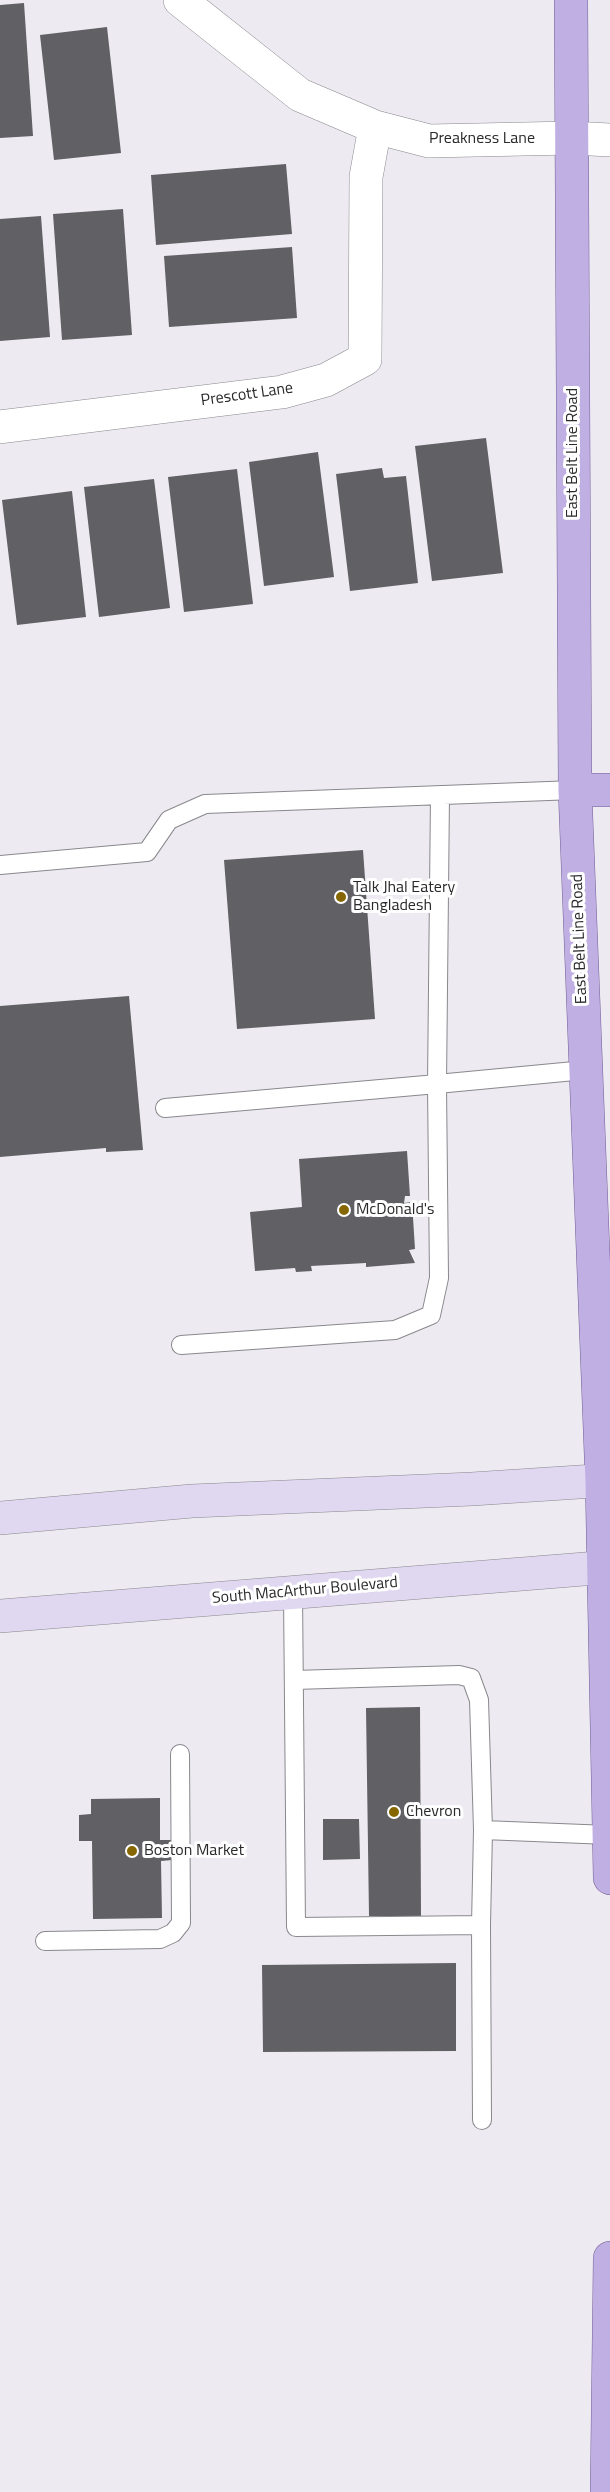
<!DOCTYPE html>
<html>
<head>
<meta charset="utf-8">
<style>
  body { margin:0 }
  canvas { display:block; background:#edebf1 }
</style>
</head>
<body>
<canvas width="610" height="2492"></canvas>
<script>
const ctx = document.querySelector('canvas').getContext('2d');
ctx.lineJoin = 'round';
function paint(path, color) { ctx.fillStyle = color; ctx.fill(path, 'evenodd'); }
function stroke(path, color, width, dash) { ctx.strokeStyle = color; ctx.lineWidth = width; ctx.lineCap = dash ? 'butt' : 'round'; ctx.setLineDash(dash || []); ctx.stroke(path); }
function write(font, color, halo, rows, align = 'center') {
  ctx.font = font + ' "Titillium Web",sans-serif'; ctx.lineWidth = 6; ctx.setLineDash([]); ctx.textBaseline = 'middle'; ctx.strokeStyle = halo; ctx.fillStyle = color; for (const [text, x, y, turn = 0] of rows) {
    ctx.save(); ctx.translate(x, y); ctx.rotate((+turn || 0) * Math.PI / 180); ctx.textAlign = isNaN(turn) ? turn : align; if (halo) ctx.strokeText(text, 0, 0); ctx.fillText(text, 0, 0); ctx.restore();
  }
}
paint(new Path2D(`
  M24 3 33 136 0 138V5Z
  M107 27 121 153 54 160 40 35Z
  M286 164 292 234 156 245 151 175Z
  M123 209 132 335 62 340 53 214Z
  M41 216 50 337 0 341V219Z
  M292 247 297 318 169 327 164 256Z
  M486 438 503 573 432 581 415 446Z
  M318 452 334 577 264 586 249 462Z
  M382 468 384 478 406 476 418 583 350 591 336 474Z
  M237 469 253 604 184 612 168 477Z
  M154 479 170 608 99 617 84 487Z
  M72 491 86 617 17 625 2 500Z
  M363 850 375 1019 237 1029 224 860Z
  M129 996 143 1150 106 1152V1148L0 1157V1006Z
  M407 1151 410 1196H405L404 1203 412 1202 415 1249 409 1250 415 1263 366 1267V1263L311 1266 312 1271 296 1272 295 1268 255 1271 250 1212 302 1207 299 1159Z
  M420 1707 421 1916H369L366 1708Z
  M160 1798V1840H171L172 1860 161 1861 162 1918 93 1919 92 1841H79V1815L91 1814V1799Z
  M323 1819H359L360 1859 323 1860Z
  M456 1963V2051L263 2052 262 1965Z`), '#616065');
const service = new Path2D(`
  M440 795 437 1084 585 1070
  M0 865 147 852 169 820 205 804 575 790
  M165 1108 437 1084 439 1278 431 1315 395 1330 181 1345
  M293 1592 296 1927 481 1925 482 2120
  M294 1680 459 1675 471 1678 479 1700 483 1830
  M481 1925 483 1830 609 1835
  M45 1941 160 1939 173 1933 181 1923 180 1754`);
const minor = new Path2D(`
  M180 0 300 95 375 127 429 141 572 138 610 140
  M0 427 282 392 326 380 365 359 366 177 375 127`);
const secondary = new Path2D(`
  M0 1518 192 1501 472 1489 610 1480
  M0 1616 610 1567`);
const primary = new Path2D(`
  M571 0 575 790 602 1481 610 1878
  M575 790H610
  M607 2492 610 2258`);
stroke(service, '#89888d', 20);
stroke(minor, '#89888d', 34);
stroke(secondary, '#89888d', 34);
stroke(primary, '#705e96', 34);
stroke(service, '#fff', 18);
stroke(minor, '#fff', 33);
stroke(secondary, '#e0d7f1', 33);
stroke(primary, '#c0afe3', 33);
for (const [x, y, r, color] of [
  [341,897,6,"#856600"],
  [344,1210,6,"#856600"],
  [394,1812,6,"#856600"],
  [132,1851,6,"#856600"]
]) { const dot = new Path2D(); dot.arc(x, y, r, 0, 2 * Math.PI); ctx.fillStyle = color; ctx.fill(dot); stroke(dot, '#fff', 2); }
write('16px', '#29292b', '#fff', [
  ["Preakness Lane",482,139],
  ["Prescott Lane",247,395,-8],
  ["East Belt Line Road",573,453,-90],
  ["East Belt Line Road",580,939,-92],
  ["South MacArthur Boulevard",305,1591,-5]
]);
write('16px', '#29292b', '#fff', [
  ["Talk Jhal Eatery",353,888],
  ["Bangladesh",353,906],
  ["McDonald's",356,1210],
  ["Chevron",406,1812],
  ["Boston Market",144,1851]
], 'left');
</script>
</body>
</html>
